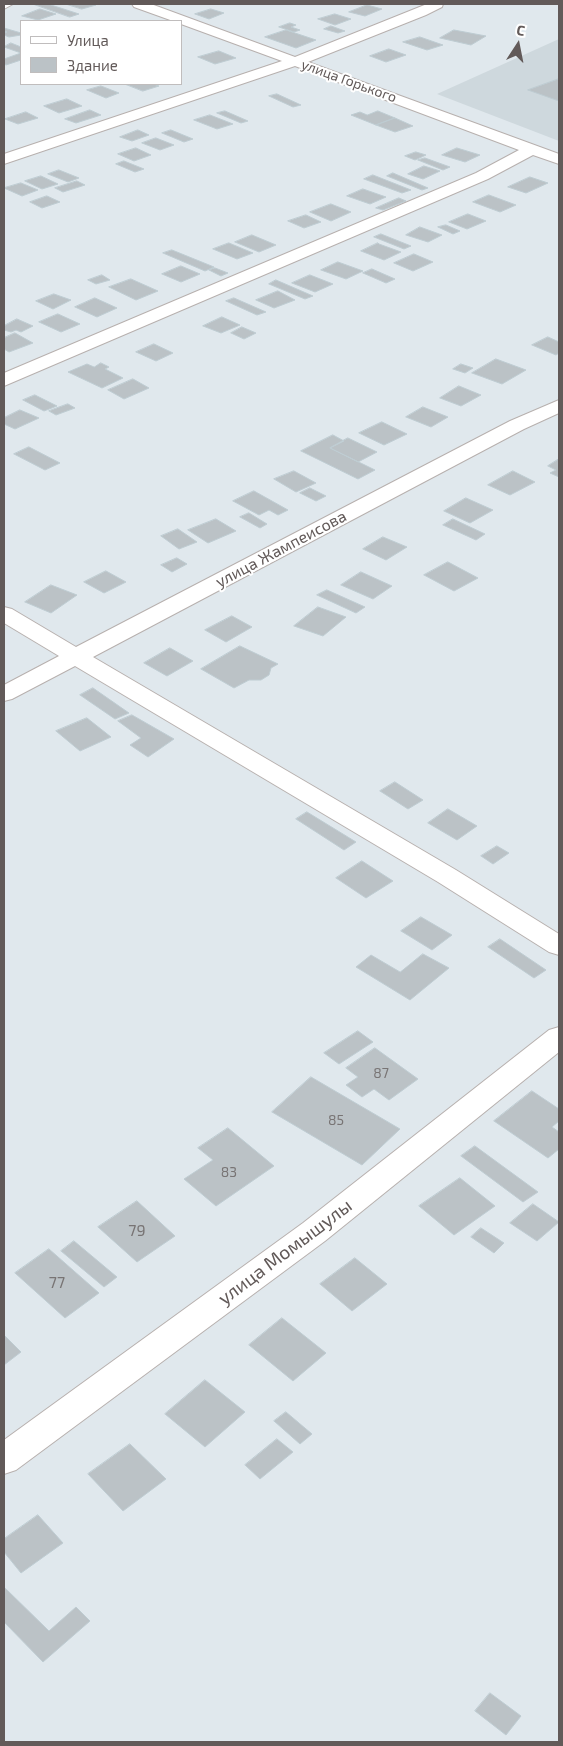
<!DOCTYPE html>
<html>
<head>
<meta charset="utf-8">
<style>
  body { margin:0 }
  #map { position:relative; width:563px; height:1746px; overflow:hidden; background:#e0e8ed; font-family:"Exo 2",sans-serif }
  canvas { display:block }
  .frame { position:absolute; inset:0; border:5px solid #625a59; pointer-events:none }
  .legend { position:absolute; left:20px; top:20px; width:162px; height:65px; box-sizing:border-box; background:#fff; border:1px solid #c0bdbd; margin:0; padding:6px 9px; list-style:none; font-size:15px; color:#625a59 }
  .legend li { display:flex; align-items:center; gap:10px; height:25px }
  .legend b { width:25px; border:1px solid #c0bdbd }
  .north { position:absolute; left:493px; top:20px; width:50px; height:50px; -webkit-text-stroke:4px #fff; paint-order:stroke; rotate:11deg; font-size:14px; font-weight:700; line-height:20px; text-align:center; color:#625a59 }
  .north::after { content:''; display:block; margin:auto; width:18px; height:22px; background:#625a59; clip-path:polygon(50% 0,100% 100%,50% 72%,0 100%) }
</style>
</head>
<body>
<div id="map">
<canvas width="563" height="1746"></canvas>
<div class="frame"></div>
<ul class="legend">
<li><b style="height:6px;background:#fff"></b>Улица</li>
<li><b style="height:14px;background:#bbc2c6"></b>Здание</li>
</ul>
<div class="north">С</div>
</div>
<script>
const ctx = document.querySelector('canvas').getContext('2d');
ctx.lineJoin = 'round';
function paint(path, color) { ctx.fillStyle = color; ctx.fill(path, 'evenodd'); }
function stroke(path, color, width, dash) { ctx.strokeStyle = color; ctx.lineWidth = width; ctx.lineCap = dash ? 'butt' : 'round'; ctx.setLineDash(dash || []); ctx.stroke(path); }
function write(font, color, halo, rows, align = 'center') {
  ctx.font = font + ' "Exo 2",sans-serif'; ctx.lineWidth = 4; ctx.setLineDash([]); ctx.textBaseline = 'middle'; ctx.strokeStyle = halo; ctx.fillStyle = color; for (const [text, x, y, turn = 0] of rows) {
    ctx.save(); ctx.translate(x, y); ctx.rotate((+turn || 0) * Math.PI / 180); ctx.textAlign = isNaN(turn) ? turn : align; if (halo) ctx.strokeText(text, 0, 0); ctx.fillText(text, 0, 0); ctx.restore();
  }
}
paint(new Path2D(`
  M559 39V141L437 94Z`), '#ced8dd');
const building = new Path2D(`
  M33 4H48L79 14 70 17Z
  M66 4H93L96 5 82 9Z
  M367 5 382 9 365 16 349 12Z
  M40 9 56 14 38 20 22 16Z
  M211 9 224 13 209 19 195 14Z
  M335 14 351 19 335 25 318 19Z
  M290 23 296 25 291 27 300 30 294 32 279 27Z
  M331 26 345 31 338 33 324 29Z
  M4 28 21 33V35L9 37 4 35V33L7 32 4 31Z
  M286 30 316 40 296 48 265 37Z
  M454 30 486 36 471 45 440 38Z
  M420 37 443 45 427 50 403 42Z
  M11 43 21 47V60L6 65 4 64V59L21 53 4 47Z
  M389 49 406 55 386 62 370 56Z
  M219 51 236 58 215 64 198 57Z
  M559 79V101L528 90Z
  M125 84H153L159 86 143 91Z
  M101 86 119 93 106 98 87 90Z
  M277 94 301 105 293 107 269 96Z
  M67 99 82 106 59 113 44 106Z
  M90 110 101 115 76 123 65 119Z
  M225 111 248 121 241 123 217 113Z
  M378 111 395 118 376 125 351 115 360 112 367 115Z
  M26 112 38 118 18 124 5 119Z
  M210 115 233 124 217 129 194 120Z
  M395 118 413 126 395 132 376 125Z
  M138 130 149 135 132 141 120 137Z
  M171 130 193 139 184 142 162 133Z
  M156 138 174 145 160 150 142 143Z
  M136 148 151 155 134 161 118 154Z
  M457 148 480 155 465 162 442 155Z
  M416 152 426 155 415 160 405 156Z
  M425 158 450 167 443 170 418 160Z
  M124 161 144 169 135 172 116 164Z
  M424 166 440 171 423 179 408 174Z
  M59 170 79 178 68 182 48 174Z
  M393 173 428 188 422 190 387 176Z
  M373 175 411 190 402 193 364 179Z
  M41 176 58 184 42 189 25 181Z
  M530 177 548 183 526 193 508 187Z
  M77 181 85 185 63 192 55 188Z
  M21 183 38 190 22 196 4 188Z
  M363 189 386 197 370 204 347 196Z
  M489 195 516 205 500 212 473 202Z
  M47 196 60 202 42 208 30 202Z
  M399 198 406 201 383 210 376 208Z
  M331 204 351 212 331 221 310 212Z
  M468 214 486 221 467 229 449 222Z
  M306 215 321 222 304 228 288 221Z
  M446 225 460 231 453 234 438 227Z
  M420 227 442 235 428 242 406 235Z
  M381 234 411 246 404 249 374 237Z
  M252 235 276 245 259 252 235 242Z
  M229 243 253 253 237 259 213 249Z
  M378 243 379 244 401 252 384 260 361 251Z
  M172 250 214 267 205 271 163 253Z
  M414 254 433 262 413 271 394 263Z
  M338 262 363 271 346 279 321 270Z
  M181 266 200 274 181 282 162 274Z
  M215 268 228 273 221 276 209 270Z
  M372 269 395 279 386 283 363 273Z
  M102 275 110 280 96 284 88 280Z
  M310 275 333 284 315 292 292 283Z
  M131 279 158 291 136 300 109 287Z
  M276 280 313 296 305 299 269 284Z
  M278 291 295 300 274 308 256 300Z
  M54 294 71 300 53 309 36 301Z
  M95 298 117 308 97 317 75 307Z
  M234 298 266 312 257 315 226 301Z
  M58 314 80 324 61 332 39 322Z
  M222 317 240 325 221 333 203 326Z
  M17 319 33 326 21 332 16 330 11 332 4 330V326Z
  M242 327 256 333 244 339 231 333Z
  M15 333 33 343 9 352 4 349V338Z
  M548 337 559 342V353L556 355 532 345Z
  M154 344 173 353 156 361 136 352Z
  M496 359 526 370 502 384 472 373Z
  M101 363 109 367 105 369 123 378 102 388 68 372 87 364 94 367Z
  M461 364 473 368 465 373 453 369Z
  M133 379 149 388 124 399 108 390Z
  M459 386 481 395 461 406 440 398Z
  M35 395 57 406 44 411 23 400Z
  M68 404 75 408 56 415 49 411Z
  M423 407 448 417 431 427 406 417Z
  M20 410 39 418 15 429 4 424V418Z
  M382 422 407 434 384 445 359 433Z
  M333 435 344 441 330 448 375 470 358 479 301 451Z
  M348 438 377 452 358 462 330 448Z
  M29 447 60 463 45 470 14 454Z
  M559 459V477L550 473 556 470 548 466Z
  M294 471 316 483 296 492 274 479Z
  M513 471 535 482 510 495 488 485Z
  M310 488 326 496 316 501 300 493Z
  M254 491 288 510 278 515 269 510 259 515 233 501Z
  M466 498 493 510 470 523 444 511Z
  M249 513 267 524 260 528 240 517Z
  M216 519 236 531 208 543 188 530Z
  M453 519 485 534 476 540 443 525Z
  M178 529 197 542 179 549 161 536Z
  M383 537 407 547 386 560 363 549Z
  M177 558 187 564 172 572 161 565Z
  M448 562 478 578 454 591 424 575Z
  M106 571 126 582 104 593 84 582Z
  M361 572 392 586 373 599 341 585Z
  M51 585 77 595 51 613 25 602Z
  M327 590 365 607 356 613 317 595Z
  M318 607 346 617 323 636 294 626Z
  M232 616 252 627 226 642 205 630Z
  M240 646 278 664 271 668 269 675 261 680H249L234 688 201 669Z
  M170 648 193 661 167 676 144 663Z
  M93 688 129 713 115 719 80 695Z
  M132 715 174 739 148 757 130 745 141 738 118 721Z
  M87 718 111 737 80 751 56 731Z
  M395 782 423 800 408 809 380 791Z
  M448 809 477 826 457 840 428 823Z
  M307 812 356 842 344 850 296 819Z
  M497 846 509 853 493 864 481 856Z
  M362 861 393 881 366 898 336 878Z
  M421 917 452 935 432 950 401 931Z
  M500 939 546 970 534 978 488 947Z
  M423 954 449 968 410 1000 356 967 371 955 400 972Z
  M358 1031 373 1042 339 1064 324 1053Z
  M375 1048 418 1079 389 1100 374 1089 362 1097 346 1085 358 1077 346 1068Z
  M311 1077 400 1129 362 1165 272 1112Z
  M532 1091 559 1109V1121L552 1127 559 1132V1149L548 1158 494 1121Z
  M228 1128 274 1166 216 1206 184 1179 213 1160 198 1148Z
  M475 1146 538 1192 523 1202 461 1156Z
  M460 1178 495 1206 454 1235 419 1206Z
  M137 1201 175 1236 137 1262 98 1227Z
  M533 1204 559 1222 537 1241 510 1223Z
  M481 1228 504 1243 494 1253 471 1237Z
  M74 1241 117 1277 104 1287 61 1251Z
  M49 1249 99 1293 65 1318 15 1273Z
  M355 1258 387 1284 352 1311 320 1284Z
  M282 1318 326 1353 293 1381 249 1345Z
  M4 1335 21 1352 4 1365Z
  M205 1380 245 1412 205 1447 165 1414Z
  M286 1412 312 1434 300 1444 274 1421Z
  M277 1439 293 1452 260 1479 245 1465Z
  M130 1444 166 1479 123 1511 88 1474Z
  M38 1515 63 1543 21 1573 4 1552V1539Z
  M4 1587 49 1631 76 1607 90 1621 43 1662 4 1622Z
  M490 1693 521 1716 506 1735 475 1711Z`);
paint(building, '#bbc2c6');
stroke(building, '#beccd2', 1);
const minor = new Path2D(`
  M4 4H13L4 9Z
  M132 4H151L295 57 427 4H443L442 7 426 15 308 62 559 154V164L533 155 488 179 4 386V373L476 173 519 150 295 66 4 164V154L282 61 181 24V21H173L134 7Z
  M559 400V413L524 429 93 657 456 870 559 934V955L549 952 438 882 75 666 12 699 4 701V685L59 656 4 623V607L12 609 76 647 510 421Z
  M559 1027V1052L325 1241 16 1470 4 1474V1440L303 1223 549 1030Z`);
stroke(minor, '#b7b0ae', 2);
paint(minor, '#fff');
write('14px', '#625a59', '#fff', [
  ["улица Горького",349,81,20]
]);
write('14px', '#787474', null, [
  ["87",381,1073],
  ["85",336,1120],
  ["83",229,1172]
]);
write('16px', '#625a59', '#fff', [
  ["улица Жампеисова",281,549,-28]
]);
write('16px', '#787474', null, [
  ["79",137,1231],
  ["77",57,1283]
]);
write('19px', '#625a59', '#fff', [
  ["улица Момышулы",285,1252,-37]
]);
</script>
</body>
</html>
